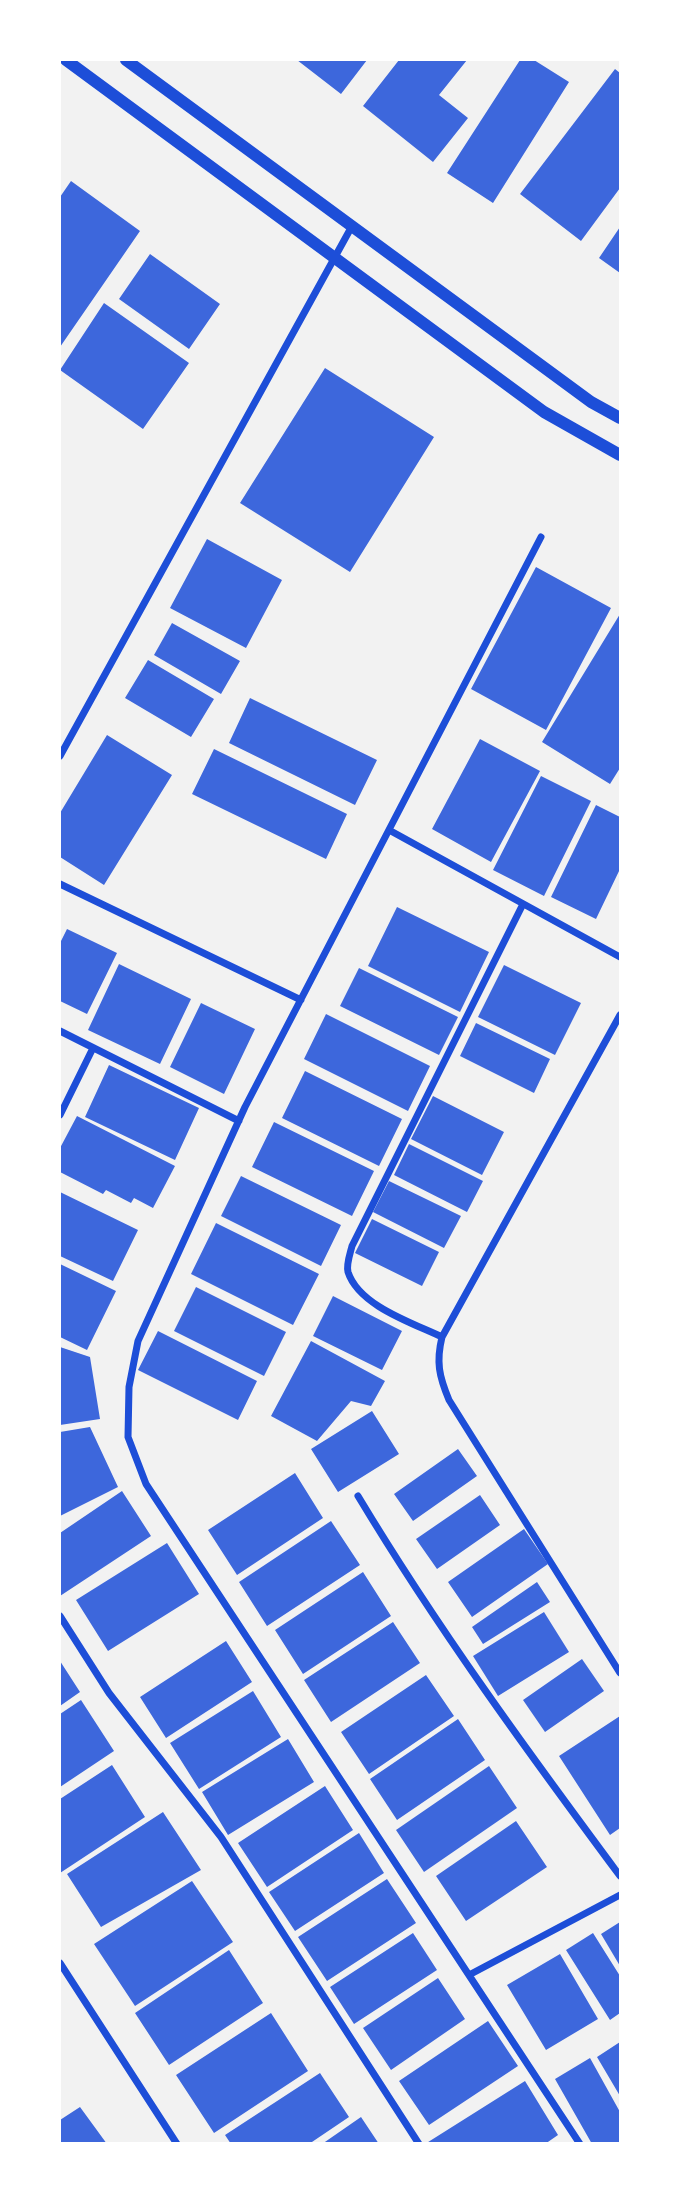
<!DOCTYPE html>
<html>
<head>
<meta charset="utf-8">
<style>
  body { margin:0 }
  #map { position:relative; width:680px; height:2203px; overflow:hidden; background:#f2f2f2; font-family:Lato,sans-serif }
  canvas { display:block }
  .frame { position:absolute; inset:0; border:61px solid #fff; pointer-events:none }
</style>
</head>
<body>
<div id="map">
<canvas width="680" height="2203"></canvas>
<div class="frame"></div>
</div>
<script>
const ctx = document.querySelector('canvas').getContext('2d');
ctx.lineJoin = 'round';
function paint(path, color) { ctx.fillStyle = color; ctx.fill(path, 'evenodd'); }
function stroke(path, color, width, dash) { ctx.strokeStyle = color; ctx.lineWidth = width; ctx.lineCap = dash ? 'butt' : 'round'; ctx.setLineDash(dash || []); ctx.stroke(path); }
paint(new Path2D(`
  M297 60H367L341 94Z
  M399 60H467L439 95 468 118 433 162 363 106Z
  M520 60H534L569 82 493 203 447 173Z
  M615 69 620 73V188L581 241 520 194Z
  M71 181 140 231 60 347V197Z
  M620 227V273L599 258Z
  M150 254 220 304 189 349 119 299Z
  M104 303 189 363 143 429 60 370Z
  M325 368 434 437 350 572 240 503Z
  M207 539 282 580 246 648 170 608Z
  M536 567 611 608 546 730 471 689Z
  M620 614V768L610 784 542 742Z
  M172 623 240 661 221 694 154 655Z
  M148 660 214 699 191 737 125 698Z
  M250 698 377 760 355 805 229 743Z
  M107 735 172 775 104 885 60 857V813Z
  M480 739 540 771 491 862 432 829Z
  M214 749 347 814 326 859 192 794Z
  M541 776 591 801 544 896 493 870Z
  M596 805 620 817V869L596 919 551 897Z
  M397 907 489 952 460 1012 368 966Z
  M67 929 117 953 87 1014 60 1001V943Z
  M119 964 191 999 160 1064 88 1030Z
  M504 965 581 1003 555 1055 478 1017Z
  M359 968 458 1017 439 1055 340 1006Z
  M201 1003 255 1029 224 1094 170 1067Z
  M326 1014 430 1066 408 1111 304 1059Z
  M476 1023 550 1059 534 1093 460 1056Z
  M109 1065 199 1108 175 1160 85 1117Z
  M305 1071 402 1119 379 1166 282 1118Z
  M433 1096 504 1132 482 1175 411 1139Z
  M77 1116 175 1166 153 1208 134 1198 131 1203 106 1190 103 1194 60 1172V1148Z
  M274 1122 374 1171 352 1216 252 1167Z
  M409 1144 483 1181 467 1212 394 1175Z
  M241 1176 341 1225 321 1266 221 1216Z
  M389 1181 461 1216 444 1248 373 1212Z
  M60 1192 138 1230 113 1281 60 1256Z
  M372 1219 439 1252 422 1286 355 1253Z
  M216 1223 319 1274 293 1325 191 1274Z
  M60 1264 116 1291 87 1350 60 1337Z
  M196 1287 286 1332 264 1376 174 1331Z
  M333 1296 402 1331 382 1370 313 1336Z
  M158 1331 257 1381 238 1420 138 1370Z
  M311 1341 385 1381 371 1406 351 1401 317 1441 271 1416Z
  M60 1347 90 1357 100 1419 60 1425Z
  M372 1411 399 1454 338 1492 311 1449Z
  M90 1427 118 1487 60 1516V1432Z
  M458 1449 477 1476 413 1521 394 1494Z
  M295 1473 323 1518 237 1575 208 1530Z
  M122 1491 151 1536 60 1596V1533Z
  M480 1495 500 1525 437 1569 416 1539Z
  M331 1521 360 1565 267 1626 239 1582Z
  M524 1529 548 1564 472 1617 448 1582Z
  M167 1543 199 1594 108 1651 76 1600Z
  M363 1572 391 1616 303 1674 275 1630Z
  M537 1582 550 1602 483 1644 472 1627Z
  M544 1612 569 1652 498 1696 473 1656Z
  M393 1622 420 1663 331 1722 304 1680Z
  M226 1641 252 1682 166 1738 140 1697Z
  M582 1659 604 1691 545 1732 523 1700Z
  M60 1661 80 1692 60 1706Z
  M426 1675 454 1716 369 1774 341 1732Z
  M253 1691 281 1737 199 1789 170 1743Z
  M81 1700 114 1751 60 1787V1714Z
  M620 1716V1828L610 1835 559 1756Z
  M458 1719 485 1760 397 1820 370 1779Z
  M288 1739 314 1782 228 1835 202 1792Z
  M112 1765 145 1817 60 1873V1799Z
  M489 1766 517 1808 424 1872 396 1830Z
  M325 1786 353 1830 267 1887 238 1843Z
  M163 1812 201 1870 101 1927 67 1874Z
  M516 1821 547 1867 466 1921 436 1876Z
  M359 1833 384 1873 295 1931 269 1892Z
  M387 1879 416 1923 327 1981 298 1937Z
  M192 1881 233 1942 135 2006 94 1944Z
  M620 1922V1966L601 1934Z
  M413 1933 437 1970 354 2024 330 1987Z
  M593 1933 620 1976V2013L610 2020 566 1950Z
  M229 1950 263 2003 169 2065 135 2013Z
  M560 1954 598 2019 546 2050 507 1985Z
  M438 1978 465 2019 391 2070 363 2028Z
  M271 2013 308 2071 214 2133 176 2075Z
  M488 2021 518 2066 429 2125 399 2081Z
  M620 2042V2096L597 2057Z
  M590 2058 620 2112V2144H592L555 2079Z
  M320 2073 349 2117 309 2144H231L225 2135Z
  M525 2081 558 2135 545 2144H425Z
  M80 2107 107 2144H60V2120Z
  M361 2117 379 2144H322Z`), '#3d67dc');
stroke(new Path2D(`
  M541 537 245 1107 138 1341 129 1387 128 1437 146 1484 580 2144
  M60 756 352 226
  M389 830 620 957
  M60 884 301 1000
  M620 1015 442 1337C436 1362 439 1376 449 1400L620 1673
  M60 1031 239 1121
  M60 1115 93 1048
  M442 1337C413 1323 359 1306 348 1272 346 1265 350 1254 352 1246L523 904
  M358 1496C438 1629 528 1752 620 1876
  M60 1616 109 1693 221 1837 419 2144
  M60 1963 177 2144
  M469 1975 620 1895`), '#1d4ed8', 7);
stroke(new Path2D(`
  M66 60 544 412 620 455
  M126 60 591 402 620 418`), '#1d4ed8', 12);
</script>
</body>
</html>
